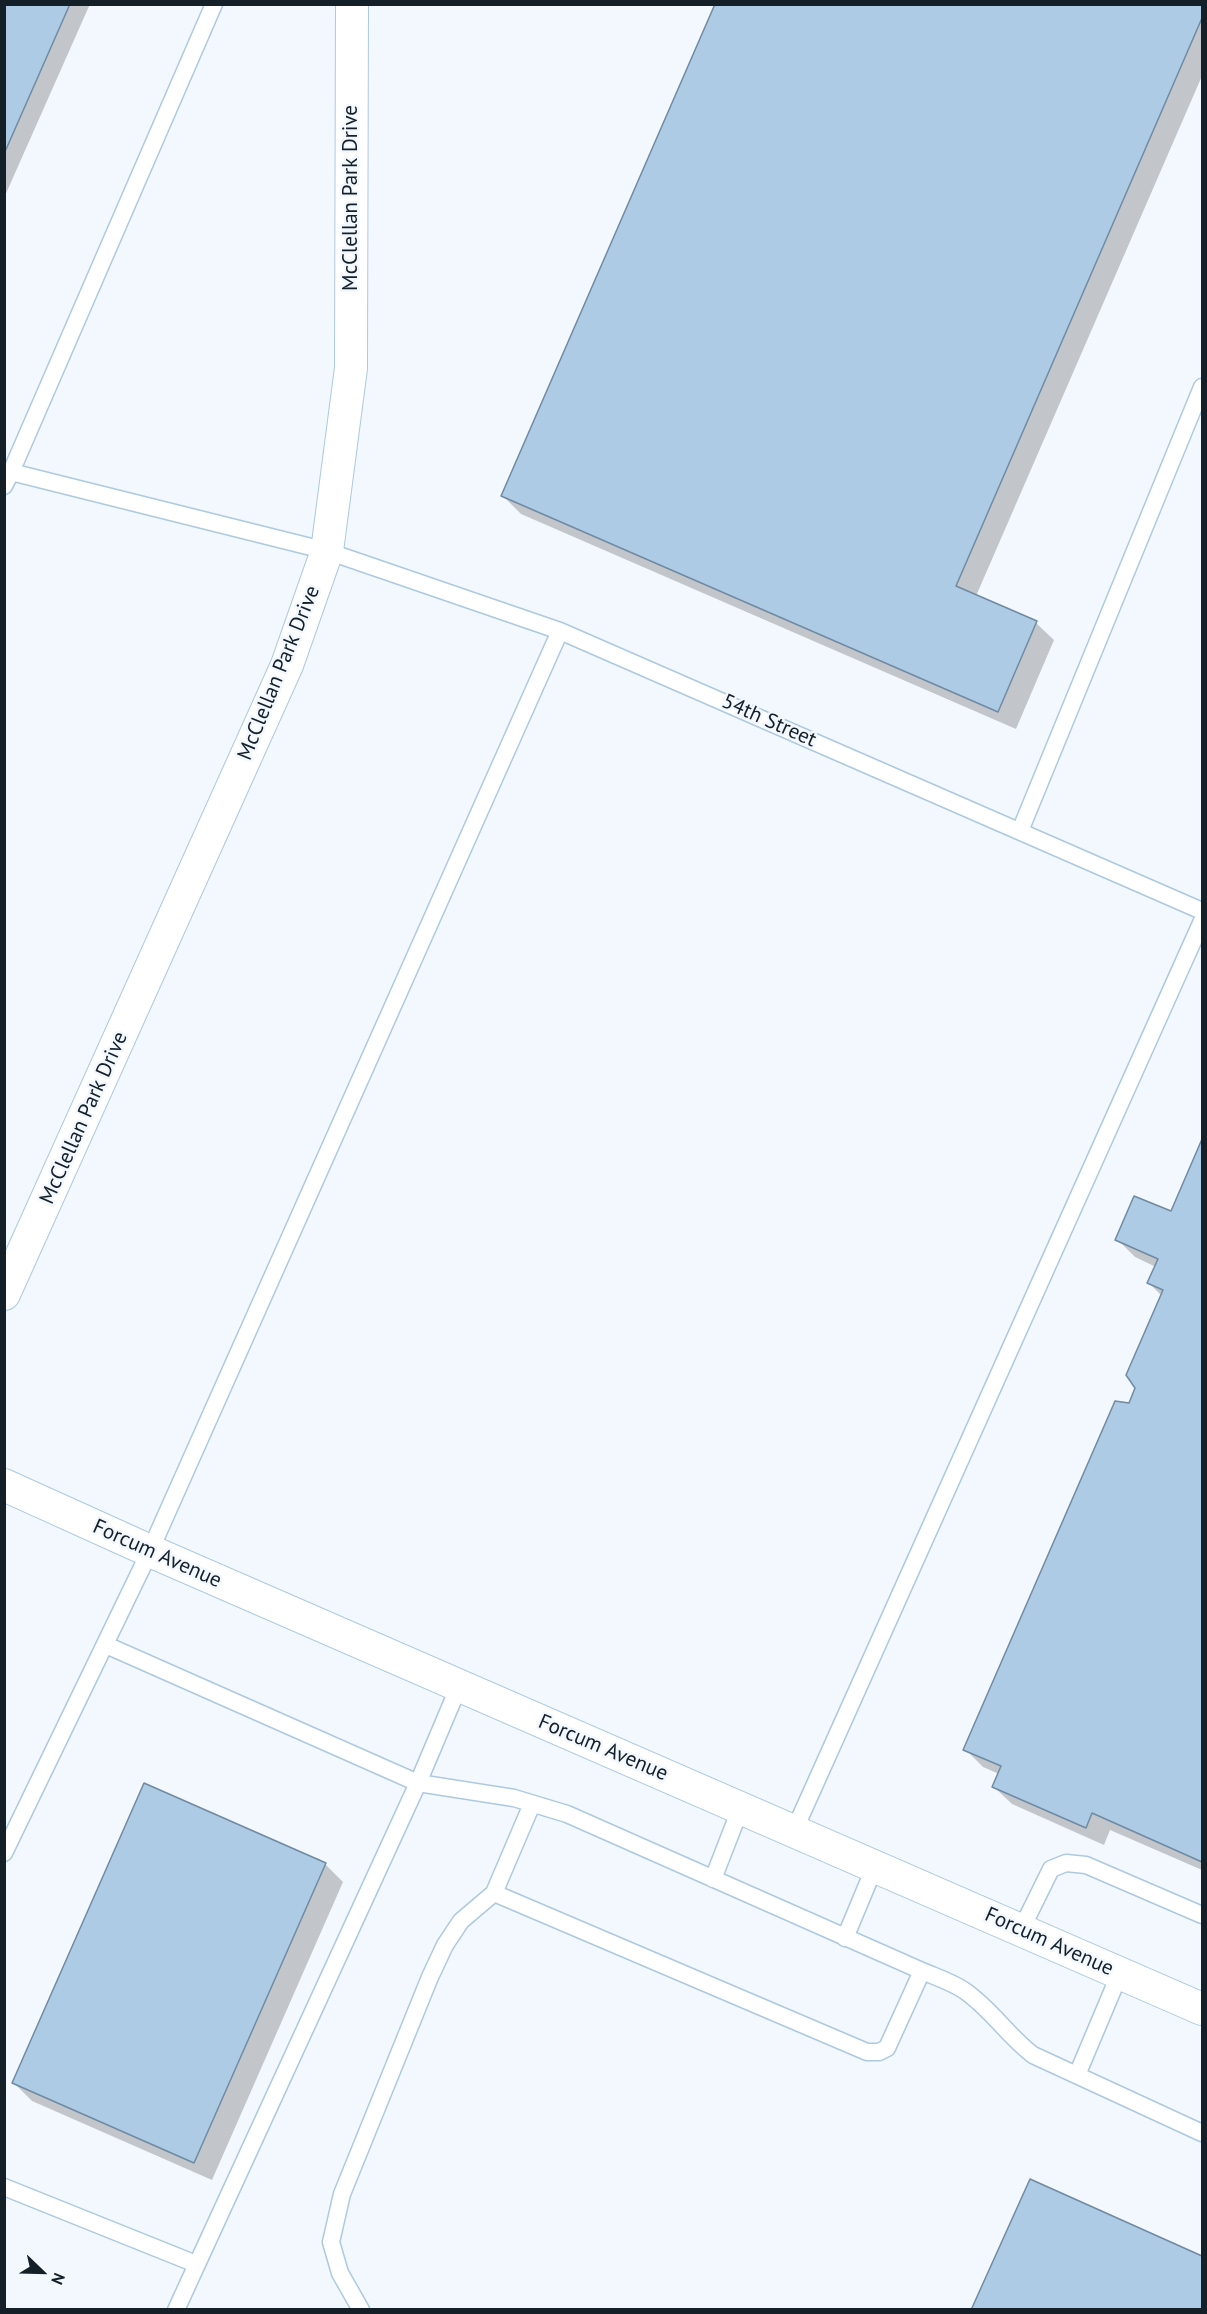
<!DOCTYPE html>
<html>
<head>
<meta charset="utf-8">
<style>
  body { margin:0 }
  #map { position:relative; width:1207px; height:2314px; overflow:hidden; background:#f3f8fe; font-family:"PT Sans",sans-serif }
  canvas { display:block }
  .frame { position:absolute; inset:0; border:6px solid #141f28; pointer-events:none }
  .north { position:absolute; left:12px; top:2242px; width:60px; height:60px; -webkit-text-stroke:4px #f3f8fe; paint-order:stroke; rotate:113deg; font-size:16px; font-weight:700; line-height:24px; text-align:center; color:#141f28 }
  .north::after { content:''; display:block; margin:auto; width:21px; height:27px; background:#141f28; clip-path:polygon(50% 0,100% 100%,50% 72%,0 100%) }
</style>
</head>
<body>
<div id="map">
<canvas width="1207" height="2314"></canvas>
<div class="frame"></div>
<div class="north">N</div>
</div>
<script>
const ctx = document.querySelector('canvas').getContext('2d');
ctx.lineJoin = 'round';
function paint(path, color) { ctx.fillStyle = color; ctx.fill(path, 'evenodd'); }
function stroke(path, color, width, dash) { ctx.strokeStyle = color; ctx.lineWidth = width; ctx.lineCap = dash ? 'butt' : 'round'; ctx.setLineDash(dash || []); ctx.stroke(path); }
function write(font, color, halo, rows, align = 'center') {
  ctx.font = font + ' "PT Sans",sans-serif'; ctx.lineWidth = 5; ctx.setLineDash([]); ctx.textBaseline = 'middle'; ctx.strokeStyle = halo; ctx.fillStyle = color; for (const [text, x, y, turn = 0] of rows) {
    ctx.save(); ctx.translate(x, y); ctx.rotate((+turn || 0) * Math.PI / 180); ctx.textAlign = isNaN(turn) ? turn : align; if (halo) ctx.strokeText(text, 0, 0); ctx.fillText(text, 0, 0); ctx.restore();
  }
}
paint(new Path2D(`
  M4 4H90L4 198Z
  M716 4H1202V76L976 596 1036 623 1054 640 1016 729 521 514 503 496Z
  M1202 1143V1870L1110 1830 1104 1845 1012 1804 994 1787 999 1774 983 1767 965 1749 1137 1388 1162 1296 1149 1283 1156 1267 1135 1257 1117 1239 1171 1213Z
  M325 1864 343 1882 212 2180 32 2101 14 2083Z
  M1031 2181 1202 2258V2310H973Z`), '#0003');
const building = new Path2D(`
  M4 4H70L4 154Z
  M715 4H1202V18L956 586 1037 621 998 712 501 496Z
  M1202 1139V1862L1092 1813 1086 1828 992 1787 1001 1766 963 1750 1115 1401 1129 1403 1135 1388 1126 1375 1163 1290 1147 1283 1158 1259 1115 1240 1134 1196 1171 1211Z
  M144 1783 326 1863 194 2163 12 2083Z
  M1030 2179 1202 2256V2310H971Z`);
paint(building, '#adcbe4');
stroke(building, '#6f8aa2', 1.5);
const lane = new Path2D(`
  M11 472 214 4
  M4 486 11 472 327 551 560 631 1202 911
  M1020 831 1202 387
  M106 1645 418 1783 514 1798 567 1814 922 1971C936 1977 952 1982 965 1991 991 2009 1008 2036 1033 2055L1202 2133
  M532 1804 494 1893 867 2052H879L887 2048 922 1971
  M794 1831 1202 921
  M4 1853 150 1551 560 631
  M713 1879 741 1807
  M1021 1930 1051 1869 1066 1863 1086 1865 1202 1915
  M845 1938 875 1866
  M1077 2075 1120 1973
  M4 2187 196 2264
  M176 2310 418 1783 459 1686
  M361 2310 340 2273 331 2242 342 2194 430 1977 445 1945 461 1921 494 1893`);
const street = new Path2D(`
  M4 1294 287 665 327 551 351 368 352 4
  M4 1485 150 1551 1202 2009`);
stroke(lane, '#acc9e1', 19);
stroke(street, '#acc9e1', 34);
stroke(lane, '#fff', 16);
stroke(street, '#fff', 32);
write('21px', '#141f28', '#f3f8fe', [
  ["McClellan Park Drive",351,198,-90],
  ["McClellan Park Drive",279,673,-68],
  ["54th Street",769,721,24],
  ["McClellan Park Drive",84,1118,-66],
  ["Forcum Avenue",157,1554,24],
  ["Forcum Avenue",603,1748,23],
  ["Forcum Avenue",1049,1942,24]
]);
</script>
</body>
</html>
